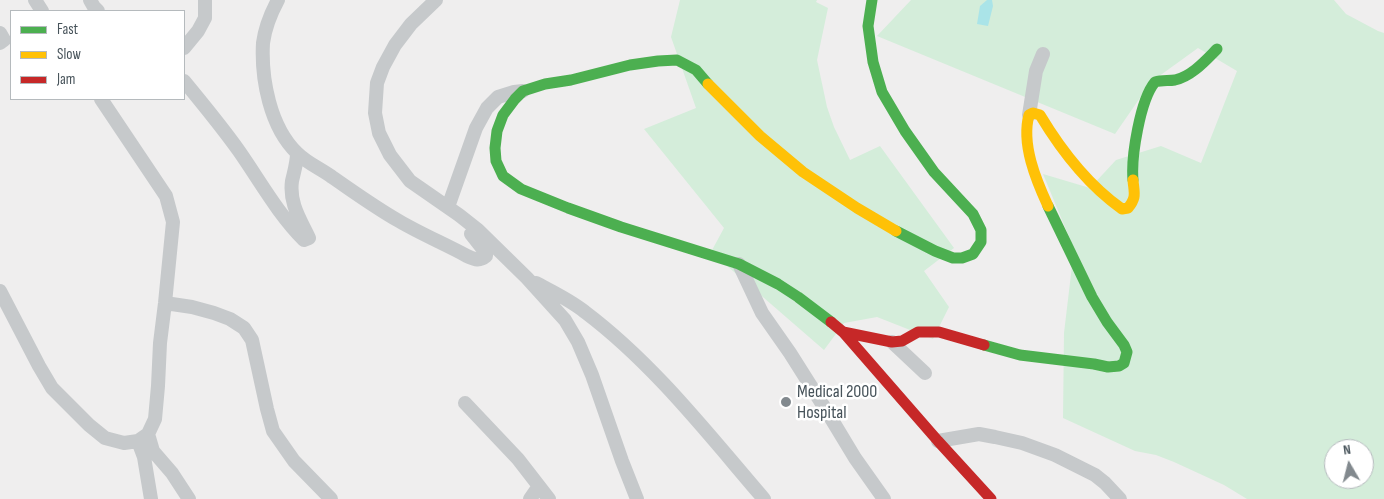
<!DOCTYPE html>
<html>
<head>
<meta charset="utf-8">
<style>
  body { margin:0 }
  #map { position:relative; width:1384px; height:499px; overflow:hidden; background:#efeeee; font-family:"Sofia Sans Condensed",sans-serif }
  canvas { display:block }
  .legend { position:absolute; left:10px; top:10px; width:175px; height:90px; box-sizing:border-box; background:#fff; border:1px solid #b5babd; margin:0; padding:6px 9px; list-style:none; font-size:15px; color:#47535a }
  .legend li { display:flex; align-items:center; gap:10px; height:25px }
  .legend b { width:25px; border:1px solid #b5babd }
  .north { position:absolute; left:1324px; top:439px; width:50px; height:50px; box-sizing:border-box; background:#fff; border:1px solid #b5babd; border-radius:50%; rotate:352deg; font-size:14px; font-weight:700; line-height:20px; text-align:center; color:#47535a }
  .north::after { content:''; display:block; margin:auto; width:18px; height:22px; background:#82898e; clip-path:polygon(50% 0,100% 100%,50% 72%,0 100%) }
</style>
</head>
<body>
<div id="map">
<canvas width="1384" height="499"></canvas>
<ul class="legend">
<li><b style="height:6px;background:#4caf50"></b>Fast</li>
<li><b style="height:6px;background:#ffc107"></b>Slow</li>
<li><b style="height:6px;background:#c62828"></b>Jam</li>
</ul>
<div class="north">N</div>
</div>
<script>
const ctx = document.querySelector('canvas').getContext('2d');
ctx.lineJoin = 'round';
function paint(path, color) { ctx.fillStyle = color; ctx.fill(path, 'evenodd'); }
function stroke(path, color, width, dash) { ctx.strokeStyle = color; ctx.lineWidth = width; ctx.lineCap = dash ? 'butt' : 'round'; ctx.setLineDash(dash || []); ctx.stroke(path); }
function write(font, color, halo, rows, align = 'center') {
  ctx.font = font + ' "Sofia Sans Condensed",sans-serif'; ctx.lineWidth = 5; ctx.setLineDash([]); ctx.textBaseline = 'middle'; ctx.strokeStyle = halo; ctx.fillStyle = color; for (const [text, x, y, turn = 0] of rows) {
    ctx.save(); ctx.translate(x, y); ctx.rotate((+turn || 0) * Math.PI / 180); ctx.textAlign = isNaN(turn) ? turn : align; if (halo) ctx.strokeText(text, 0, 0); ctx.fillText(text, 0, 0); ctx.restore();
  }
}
paint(new Path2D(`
  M680 0H817L816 2 828 8 817 60 827 107 834 127 850 160 880 146 954 248 924 271 949 307 933 339 877 317 844 323 824 350 711 252 724 228 644 129 696 108 671 37Z
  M911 0H1334L1346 14 1378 31 1384 33V499H1247L1224 485 1174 462 1156 455 1135 451 1063 418 1064 333 1074 249 1043 174 1090 188 1116 160 1161 146 1201 163 1237 71 1198 48 1151 82 1115 134 877 36ZM1334 449H1364V479H1334Z`), '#d4edda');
paint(new Path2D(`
  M987 0H992L993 6 988 26 977 24 980 6Z`), '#aae4e8');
stroke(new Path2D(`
  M35 0 42 11
  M90 0 94 7 98 11
  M278 0C271 13 265 28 263 43 261 79 270 127 297 153 307 163 321 169 332 177 354 192 376 208 399 221 421 234 445 244 467 256 474 259 479 262 486 256V253L471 234
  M436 0 411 24 395 45 383 67 377 83 375 113 379 133 390 155 410 181 459 215 478 230 527 278 565 320 578 342 592 375 622 461 637 499
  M0 33 4 40 0 43
  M184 48 198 31 205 18V0
  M184 81C203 104 222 127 239 151 260 181 278 214 304 240L309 238C300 219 289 203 292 181 294 172 297 163 297 153
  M1029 115 1036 71 1043 54
  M448 207 476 128 487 108 498 97 514 92 523 91
  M739 264 762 313 790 353 826 410 855 458 884 499
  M536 283C553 292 570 300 585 312 654 364 708 434 764 499
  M0 291 39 366 52 388 89 425 105 438 124 443 138 441 148 434 155 419 158 386 160 343 165 303 173 222 166 196 101 99
  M165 303 192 307 214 313 230 319 244 328 252 340 267 409 273 431 294 461 331 499
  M892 342 925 373
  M465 403 518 459 549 499
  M148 434 153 451 172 473 189 499
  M138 441 144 457 151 499
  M938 441 979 434 995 437 1022 443 1055 455 1095 475 1105 483 1120 499
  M530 499 539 486`), '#c6c9cb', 14);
stroke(new Path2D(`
  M872 0 868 26 873 62 882 92 905 131 934 172 973 214 981 230V242L973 254 962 258H953L935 251 896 231
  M708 84 696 70 677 60 658 61 630 65 571 80 545 84 523 91 515 99 503 115 497 131 495 148 496 161 503 176 521 189 568 208 621 227 739 264 778 284 798 297 831 322
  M1133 180C1131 157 1140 100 1155 82 1162 80 1168 81 1175 80 1192 76 1205 61 1217 49
  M984 345 1020 355 1094 364 1108 367 1119 366 1124 363 1127 352 1124 345 1107 322 1092 297 1048 206`), '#4caf50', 11);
stroke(new Path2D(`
  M708 84 760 136 803 172 857 208 896 231
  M1048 206C1036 180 1021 144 1029 115L1033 113 1040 115C1061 150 1088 185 1122 209L1128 208C1137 197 1134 193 1133 180`), '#ffc107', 11);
stroke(new Path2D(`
  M831 322 843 332 938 441 991 499
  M843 332 892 342 902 341 918 332H939L984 345`), '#c62828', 11);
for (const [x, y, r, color] of [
  [786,402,6,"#82898e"]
]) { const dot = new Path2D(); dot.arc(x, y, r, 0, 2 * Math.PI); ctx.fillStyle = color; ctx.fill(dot); stroke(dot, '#fff', 2); }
write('18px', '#47535a', '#fff', [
  ["Medical 2000",797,392],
  ["Hospital",797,413]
], 'left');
</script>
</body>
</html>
